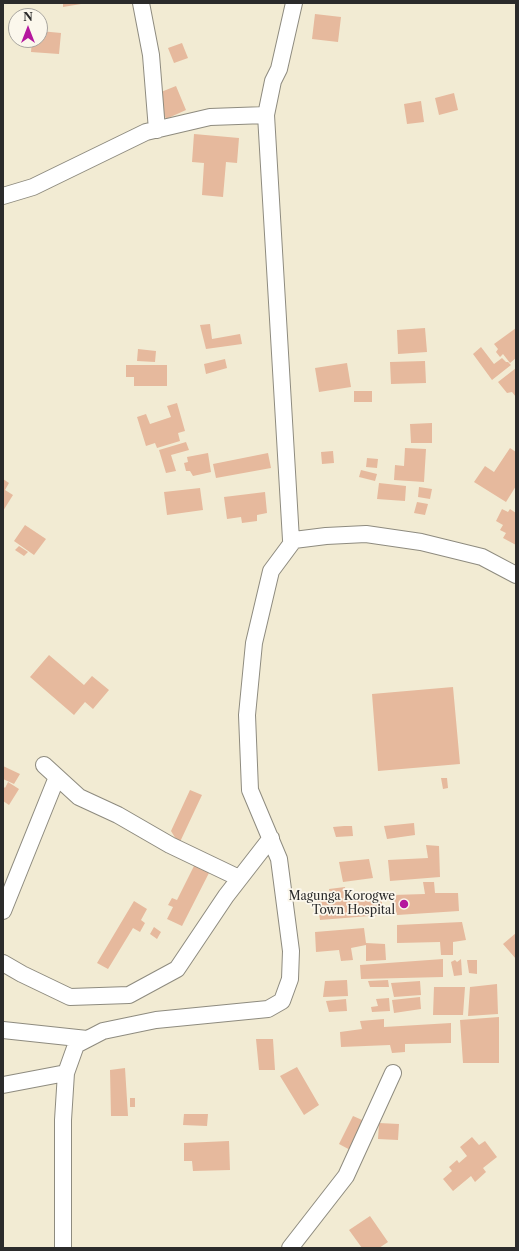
<!DOCTYPE html>
<html>
<head>
<meta charset="utf-8">
<style>
  body { margin:0 }
  #map { position:relative; width:519px; height:1251px; overflow:hidden; background:#f2ebd3; font-family:"Libre Caslon Text",serif }
  canvas { display:block }
  .frame { position:absolute; inset:0; border:4px solid #2b2b2b; pointer-events:none }
  .north { position:absolute; left:8px; top:8px; width:40px; height:40px; box-sizing:border-box; background:#fbf7ec; border:1px solid #a8a59f; border-radius:50%; rotate:0deg; font-size:11px; font-weight:700; line-height:16px; text-align:center; color:#2b2b2b }
  .north::after { content:''; display:block; margin:auto; width:14px; height:18px; background:#b5179e; clip-path:polygon(50% 0,100% 100%,50% 72%,0 100%) }
</style>
</head>
<body>
<div id="map">
<canvas width="519" height="1251"></canvas>
<div class="frame"></div>
<div class="north">N</div>
</div>
<script>
const ctx = document.querySelector('canvas').getContext('2d');
ctx.lineJoin = 'round';
function paint(path, color) { ctx.fillStyle = color; ctx.fill(path, 'evenodd'); }
function stroke(path, color, width, dash) { ctx.strokeStyle = color; ctx.lineWidth = width; ctx.lineCap = dash ? 'butt' : 'round'; ctx.setLineDash(dash || []); ctx.stroke(path); }
function write(font, color, halo, rows, align = 'center') {
  ctx.font = font + ' "Libre Caslon Text",serif'; ctx.lineWidth = 3.5; ctx.setLineDash([]); ctx.textBaseline = 'middle'; ctx.strokeStyle = halo; ctx.fillStyle = color; for (const [text, x, y, turn = 0] of rows) {
    ctx.save(); ctx.translate(x, y); ctx.rotate((+turn || 0) * Math.PI / 180); ctx.textAlign = isNaN(turn) ? turn : align; if (halo) ctx.strokeText(text, 0, 0); ctx.fillText(text, 0, 0); ctx.restore();
  }
}
paint(new Path2D(`
  M63 3H81V4L63 7Z
  M315 14 341 17 338 42 312 39Z
  M40 31 61 33 59 54 31 52 32 40H40Z
  M182 43 188 58 174 63 168 48Z
  M176 86 186 110 166 119 156 94Z
  M454 93 458 110 439 115 435 98Z
  M421 101 424 122 407 124 404 104Z
  M194 134 239 138 237 163 226 162 223 197 202 195 204 163 192 162Z
  M210 324 212 339 240 334 242 344 206 349 200 325Z
  M425 328 427 352 398 354 397 330Z
  M516 328V358L510 363 503 354 500 357 496 352 498 349 494 344Z
  M481 347 494 364 502 358 506 362H508L511 365 492 380 473 354Z
  M138 349 156 351 155 362 137 361Z
  M225 359 227 368 206 374 204 364Z
  M425 361 426 383 391 384 390 362Z
  M347 363 351 387 319 392 315 368Z
  M126 365H167V386H134V377H126Z
  M516 368V397L512 392 507 393 498 382Z
  M354 391H372V402H354Z
  M177 403 185 431 178 433 180 441 157 448 155 443 146 446 137 417 146 414 150 424 171 417 167 406Z
  M432 423V443H411L410 424Z
  M186 442 189 450 171 455 176 471 166 473 159 450Z
  M405 448 426 449 424 482 394 480 395 465 404 466Z
  M510 448 516 452V486L506 502 474 482 485 466 494 472Z
  M333 451 334 463 322 464 321 452Z
  M208 453 211 472 193 476 190 471H186L184 463 188 462 187 457Z
  M268 453 271 468 216 478 213 464Z
  M367 458 378 459 377 468 366 467Z
  M361 470 377 474 375 481 359 477Z
  M3 479 9 483 5 490 13 495 3 511Z
  M379 483 406 486 405 501 377 499Z
  M419 487 432 489 430 499 418 497Z
  M200 488 203 510 167 515 164 492Z
  M265 492 267 513 257 515V521L242 523 241 517 227 519 224 497Z
  M417 502 428 504 425 515 414 513Z
  M502 509 508 512 510 509 516 513V545L503 538 506 533 500 530 503 525 496 521Z
  M25 525 46 539 34 555 14 541Z
  M19 546 28 552 24 556 15 550Z
  M49 655 84 685 92 676 109 690 93 709 85 702 74 715 30 677Z
  M453 687 460 764 378 771 372 694Z
  M3 766 20 774 14 784 3 779Z
  M441 778H447L448 788 443 789Z
  M8 782 19 789 9 805 3 801V786L5 788Z
  M190 790 202 795 179 844 171 831Z
  M414 823 415 835 387 839 384 826Z
  M344 826H352L353 836 336 837 333 827Z
  M426 845 439 846 440 877 390 881 388 860 428 858Z
  M369 859 373 878 343 882 339 862Z
  M197 860 212 867 182 926 167 919 173 907 168 905 172 898 177 900Z
  M423 882H434L435 893H458L459 911 397 915 392 895 425 894Z
  M345 887 346 900 382 898V915L320 920 317 901 331 900 329 889Z
  M134 901 147 909 141 920 145 923 140 932 133 928 108 969 97 963Z
  M462 922 466 940 453 942V955H441L440 942 397 943V925Z
  M154 927 161 932 157 939 150 934Z
  M364 928 366 943 385 944 386 960 366 961V945L351 948 353 960 341 961 339 950 316 952 315 932Z
  M516 933V959L503 944Z
  M443 959V977L361 979 360 965Z
  M461 959 462 975 454 976 451 962 455 960 457 962Z
  M467 960H477V974L469 973Z
  M347 980 348 996 323 997 325 981Z
  M388 980 389 987H370L368 981Z
  M420 981 421 995 394 997 391 983Z
  M497 984 498 1014 468 1016 470 987Z
  M434 987H465L463 1015H433Z
  M420 997 421 1009 394 1013 392 1000Z
  M389 998 390 1011 372 1012 371 1007 378 1006 376 999Z
  M346 999 347 1011 329 1012 326 1001Z
  M499 1017V1063H463L460 1020Z
  M384 1019V1027L451 1023V1043L405 1044V1052L392 1053 390 1045 341 1047 340 1032 362 1029 360 1021Z
  M256 1039H273L275 1070H259Z
  M297 1067 319 1105 304 1115 280 1076Z
  M125 1068 128 1116H111L110 1070Z
  M130 1098H135V1107H130Z
  M184 1114H208L207 1126 183 1125Z
  M353 1116 369 1123 354 1152 339 1144Z
  M379 1123 399 1124 398 1140 378 1139Z
  M472 1137 479 1145 485 1141 497 1157 483 1168 486 1172 475 1182 471 1176 453 1191 443 1179 452 1171 449 1167 457 1160 459 1163 467 1156 460 1147Z
  M229 1141 230 1170 193 1171 192 1161H184V1143Z
  M370 1216 388 1242 379 1248H362L349 1230Z`), '#e6b99d');
const minor = new Path2D(`
  M141 3 151 55 157 130
  M294 3 279 69 273 81 266 115 291 540H294
  M3 196 33 187 146 132 210 117 266 115
  M44 765 79 797 118 815 170 845 239 878
  M3 911 57 777
  M3 963 22 974 70 997 129 995 177 969 226 896 271 838
  M3 1030 87 1039
  M3 1085 66 1073
  M63 1248V1120L66 1073 76 1045 103 1031 156 1020 268 1009 282 1001 290 979 291 951 279 859 250 790 247 715 254 643 271 571 294 540 326 536 366 534 421 542 482 557 516 575
  M290 1248 346 1176 393 1073`);
stroke(minor, '#8e8b7f', 18);
stroke(minor, '#fff', 16);
for (const [x, y, r, color] of [
  [404,904,5,"#b5179e"]
]) { const dot = new Path2D(); dot.arc(x, y, r, 0, 2 * Math.PI); ctx.fillStyle = color; ctx.fill(dot); stroke(dot, '#fbf7ec', 1.5); }
write('12px', '#2b2b2b', '#fbf7ec', [
  ["Magunga Korogwe",395,897],
  ["Town Hospital",395,911]
], 'right');
</script>
</body>
</html>
